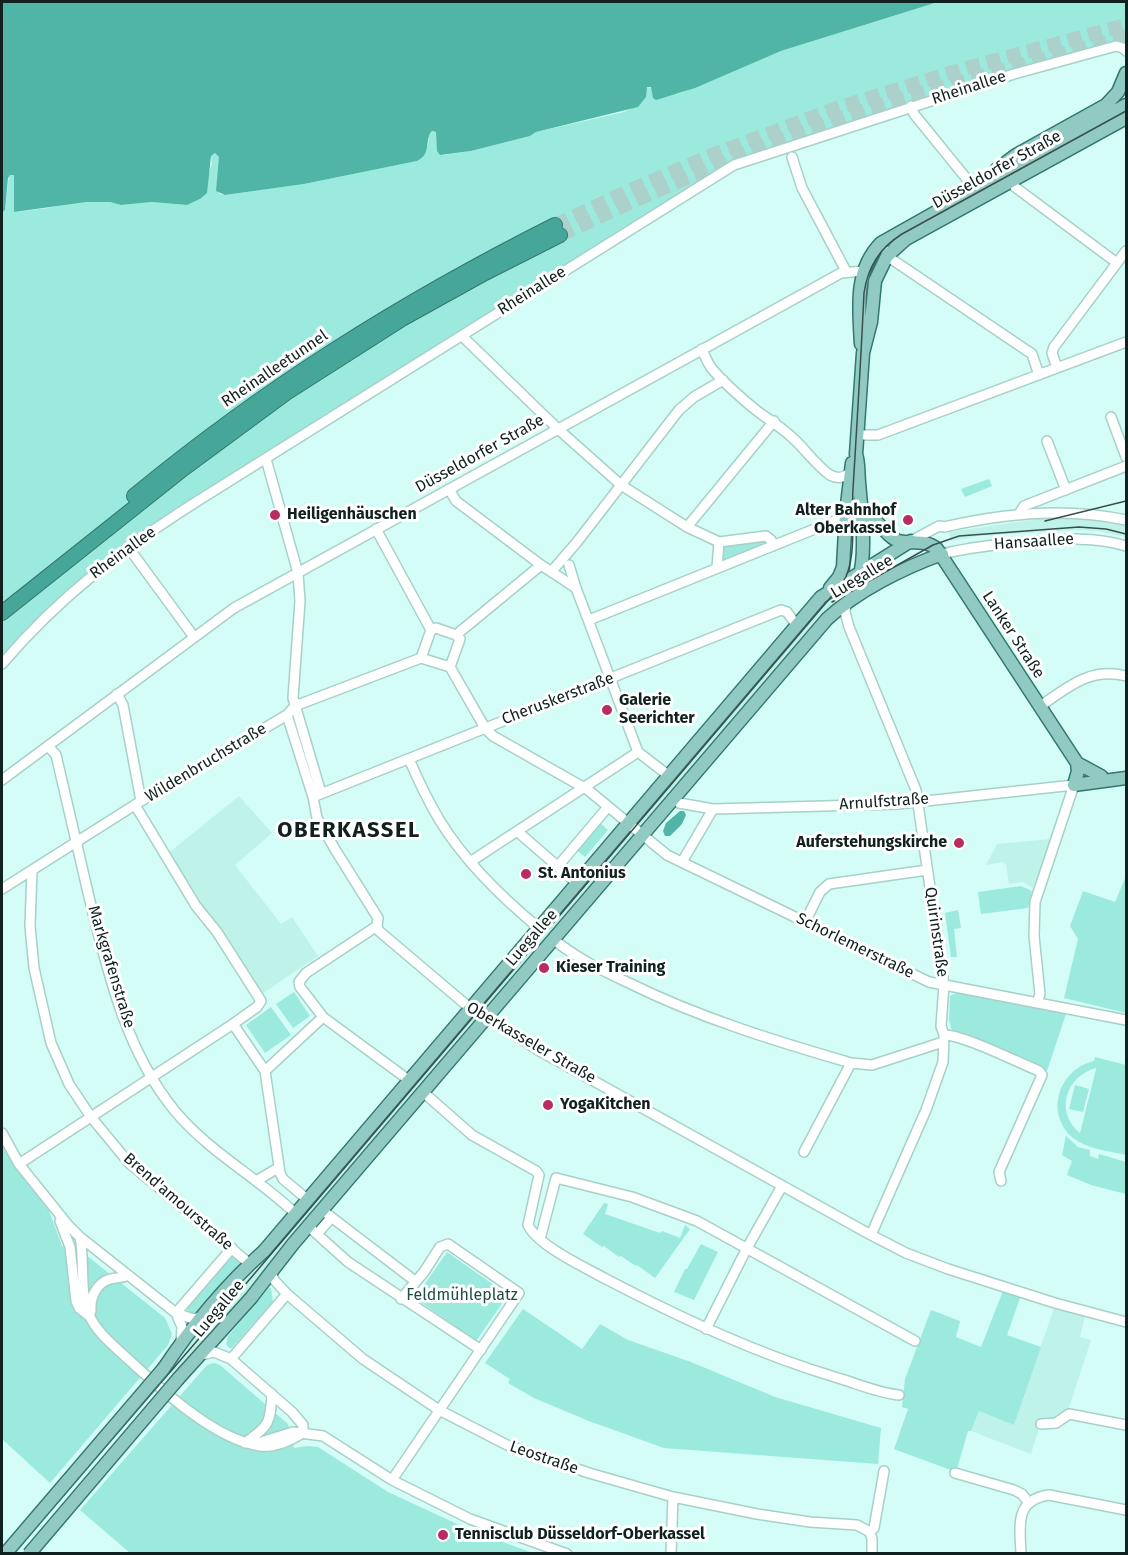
<!DOCTYPE html>
<html>
<head>
<meta charset="utf-8">
<style>
  body { margin:0 }
  #map { position:relative; width:1128px; height:1555px; overflow:hidden; background:#d3fdf6; font-family:"Fira Sans",sans-serif }
  canvas { display:block }
  .frame { position:absolute; inset:0; border:3px solid #11211f; pointer-events:none }
</style>
</head>
<body>
<div id="map">
<canvas width="1128" height="1555"></canvas>
<div class="frame"></div>
</div>
<script>
const ctx = document.querySelector('canvas').getContext('2d');
ctx.lineJoin = 'round';
function paint(path, color) { ctx.fillStyle = color; ctx.fill(path, 'evenodd'); }
function stroke(path, color, width, dash) { ctx.strokeStyle = color; ctx.lineWidth = width; ctx.lineCap = dash ? 'butt' : 'round'; ctx.setLineDash(dash || []); ctx.stroke(path); }
function write(font, color, halo, rows, align = 'center') {
  ctx.font = font + ' "Fira Sans",sans-serif'; ctx.lineWidth = 6; ctx.setLineDash([]); ctx.textBaseline = 'middle'; ctx.strokeStyle = halo; ctx.fillStyle = color; for (const [text, x, y, turn = 0] of rows) {
    ctx.save(); ctx.translate(x, y); ctx.rotate((+turn || 0) * Math.PI / 180); ctx.textAlign = isNaN(turn) ? turn : align; if (halo) ctx.strokeText(text, 0, 0); ctx.fillText(text, 0, 0); ctx.restore();
  }
}
paint(new Path2D(`
  M1058 516 1095 519 1126 524V537L1097 531 1075 530 978 536 951 541 949 532Z
  M838 600 184 1368 175 1377 166 1369 822 601Z
  M239 796 272 833 235 865 281 924 292 917 318 956 259 996 166 855Z
  M1051 839 1033 888 1023 882 1009 884 1006 865 1003 862 986 865 997 844Z
  M1054 1308 1085 1316 1080 1337 1091 1340 1067 1414 1040 1425 1031 1454 971 1431 979 1411 1014 1424Z`), '#bff3ea');
paint(new Path2D(`
  M938 2H1126V46L1117 42 1016 68 738 158 127 546C81 580 38 613 2 656V213L5 210 9 175H14V212L48 208 76 202H110L121 205 152 202 187 205 200 199 212 164 211 156 215 153 219 156V194L225 195 304 184 417 161 428 145 429 137 432 131 436 132 443 155 471 151 530 136 536 132 624 112C641 103 643 107 647 87L678 94 781 51Z
  M989 479 992 486 965 497 961 489Z
  M765 537 769 544 722 563 721 561V546Z
  M598 821 608 830 585 857 574 848Z
  M1126 876V1013L1064 998 1078 939 1070 926 1083 891 1115 902Z
  M1021 886 1032 891 1028 908 981 914 978 892Z
  M958 910 961 928 954 929 957 957H951L945 913Z
  M294 992 310 1016 293 1028 276 1004Z
  M956 993 1066 1014 1047 1071 952 1031 949 1020 950 996Z
  M271 1007 291 1035 265 1053 246 1025Z
  M1095 1057 1126 1065V1155C1109 1151 1087 1149 1073 1138 1044 1113 1059 1069 1094 1061ZM1096 1068V1069L1080 1133C1054 1112 1066 1076 1096 1068Z
  M1075 1085 1089 1089 1083 1112 1069 1109Z
  M2 1132 44 1197 62 1246 86 1255 165 1318 172 1334 168 1345 50 1483 2 1439Z
  M1066 1136 1078 1147 1090 1150V1156L1098 1159 1099 1154 1126 1162V1194L1091 1185 1067 1175 1072 1161 1062 1155Z
  M604 1203 608 1204 605 1214 660 1233 662 1231 680 1238 685 1225 690 1229 655 1278 637 1265 636 1266 621 1256 619 1257 604 1246 602 1247 583 1234Z
  M701 1244 718 1252 694 1300 674 1292 685 1269H687Z
  M447 1252 508 1295 476 1341 415 1298Z
  M230 1257H234L242 1264 194 1317 188 1312 187 1307Z
  M269 1288H271L273 1302 232 1348H229L226 1344 228 1336Z
  M1003 1291 1020 1298 1007 1335 1041 1347 1014 1425 979 1411 971 1431H968L956 1472 894 1449 908 1409 902 1407 905 1379 931 1310 960 1321 956 1337 981 1347Z
  M523 1309 582 1349 600 1324 628 1340 691 1362 775 1397 881 1428 878 1464 664 1448 589 1421 534 1398 508 1383 510 1379 485 1363Z
  M214 1363 220 1365 288 1424 294 1448 308 1446 318 1447 388 1492 470 1530 533 1553H130L80 1510 207 1365Z`), '#9ce9dd');
paint(new Path2D(`
  M2 2H938L781 51 695 88 656 100 653 98 651 87H647L646 97 638 107 536 132 530 136 471 151 440 155 437 151 436 132 432 131C424 140 432 154 417 161L304 184 225 195 216 191 219 157 215 153 211 156 207 193 200 199 187 205 152 202 121 205 110 202H86L14 212V175H10L8 178 5 210 2 213Z
  M680 811H684L686 815 682 824 670 836H665L663 831 666 823Z`), '#50b5a7');
stroke(new Path2D(`
  M555 225 635 188 717 153 840 107 963 69 1126 25
  M560 235C650 193 740 153 833 121 930 87 1029 65 1126 36`), '#acd1cb', 14, [14, 7]);
const minor = new Path2D(`
  M911 106 914 114 979 194
  M792 157 802 188 846 271
  M1012 181 1015 187 1117 263
  M886 251 887 256 1032 354 1039 375
  M462 336 558 429 621 485 687 527 719 542 717 568
  M702 349C704 354 707 361 710 366 719 379 751 407 764 416 776 424 787 432 797 442 807 452 817 466 830 475 837 479 845 478 850 472
  M1057 368 1052 353 1054 347 1126 251
  M1111 417 1126 457
  M858 435H878L1126 342
  M1047 441 1066 490
  M266 459 298 573 300 601 293 698 321 793
  M449 489 456 501 541 565 576 588 638 752 664 772 667 778
  M1019 514 1024 506 1126 466
  M687 527 774 421
  M376 529 431 630
  M911 541 939 526 944 527C1004 513 1066 507 1126 520
  M719 542 766 536 771 540 773 546
  M128 547 194 637
  M942 554C971 547 999 544 1029 542 1063 539 1094 536 1126 546
  M569 565 576 588
  M552 571 577 542 679 410 694 397 723 380
  M846 602 845 612 849 627 916 790 944 985 941 1026 944 1035 943 1062 926 1110 871 1235
  M589 620 827 524 841 518 846 513
  M436 628 456 635 460 639 450 667 421 658 431 630Z
  M456 635 541 565
  M2 664C59 597 122 549 196 502L734 165 1014 74 1116 46 1123 48 1126 51
  M450 667 485 728 493 736 588 790 667 855 929 982 1126 1020
  M117 694 123 705 141 801
  M1039 707C1068 687 1090 667 1126 676
  M287 715 313 797 317 818 336 851 378 918 377 926 379 931 471 1009 492 1020 538 1050 871 1235 906 1253 948 1269 1055 1303 1126 1322
  M48 746 56 755C67 802 78 850 89 897 107 970 126 1052 175 1111 209 1152 257 1177 296 1214
  M409 759C418 780 428 801 440 821 466 863 501 897 540 929
  M2 780 234 608 841 273 863 271
  M313 797 781 610 787 612 797 626
  M679 803 713 809 898 804 1074 785 1035 902 1034 936 1040 994 1037 1003
  M518 832 578 884
  M470 862 638 752
  M682 862 713 809
  M558 866 607 808
  M32 870 30 926 34 968 51 1043 69 1084 91 1117 129 1163 250 1264
  M2 889 141 801 287 715 295 706 421 658
  M805 922 820 892 829 884 927 870
  M377 926 306 973 299 982 300 987 323 1017 410 1081
  M553 939C576 958 603 971 629 983 700 1018 775 1041 851 1063
  M233 1024 265 1071 280 1173 283 1179 308 1200
  M944 1035C964 1035 1017 1062 1039 1071L1042 1075 999 1172 1001 1181
  M265 1071 323 1017
  M423 1092 472 1135 536 1171 539 1175 528 1225C538 1246 586 1268 606 1279 681 1318 757 1354 838 1378 858 1384 879 1393 899 1395
  M2 1133 19 1164 68 1225 80 1237 176 1313 193 1319 203 1316
  M804 1152 851 1063 872 1065 943 1042
  M19 1164 233 1024 257 1007 261 1001 217 932 196 906 135 805
  M256 1181 278 1168
  M322 1210 415 1281
  M60 1221 70 1247 76 1301 79 1308 89 1316
  M308 1226 348 1262 481 1350
  M317 1234 331 1218
  M80 1237C85 1263 79 1289 89 1314 95 1331 114 1346 128 1359 161 1389 215 1440 260 1446 274 1448 292 1440 303 1433
  M540 1239 556 1178 632 1197 697 1221 915 1341
  M270 1272 275 1281 287 1294 363 1359 439 1410 507 1445 589 1473 673 1497 757 1514 810 1522 857 1525 870 1532
  M91 1311C90 1298 96 1283 110 1279 117 1277 121 1279 128 1275
  M176 1313 232 1248
  M176 1313 182 1327 181 1342
  M706 1329 747 1248 782 1186
  M201 1355 214 1352 231 1359 292 1412 303 1425V1433
  M231 1359 287 1294
  M1041 1424 1056 1423 1069 1414 1126 1425
  M245 1443C269 1425 270 1425 272 1394
  M258 1443 293 1432 323 1436 392 1480 470 1519 567 1554
  M955 1473 1014 1490 1022 1494 1028 1502
  M392 1480 519 1293 448 1244 440 1247 424 1272 401 1299
  M671 1554 673 1497
  M872 1554V1539L870 1532 874 1528 884 1471
  M1021 1554C1020 1526 1014 1500 1049 1495L1126 1510`);
const major = new Path2D(`
  M996 170 1016 155 1106 105 1118 92 1126 73
  M861 344C859 309 854 270 881 243L1126 105
  M862 509C875 516 887 538 899 541 913 544 925 539 937 549L1077 763 1101 776 1104 780
  M859 577C867 555 861 506 859 482 858 472 859 463 856 454L863 353 871 322 875 281 887 256 906 239 1126 118
  M830 588 839 577 843 567 846 513 852 463
  M1077 763 1078 771 1074 785 1126 778
  M164 1368C192 1326 226 1285 264 1251L821 597 911 541
  M178 1379 251 1298 293 1244 827 619C857 591 903 568 942 554`);
const highway = new Path2D(`
  M134 496C266 387 402 302 555 225
  M2 613 183 469 286 393 402 319 485 273 560 235`);
stroke(minor, '#a7d0c9', 12);
stroke(major, '#33776e', 15);
stroke(highway, '#33776e', 16);
stroke(minor, '#fff', 9);
stroke(major, '#90cac2', 12);
stroke(highway, '#46a699', 14);
stroke(new Path2D(`
  M1045 521 1126 501
  M832 602 933 545 959 536 1079 527 1106 529 1126 534
  M13 1554 209 1327 842 584C858 560 851 517 853 489 857 424 861 358 864 293 868 266 880 248 902 234L1126 111`), '#3a504d', 1.5);
const majorBridge = new Path2D(`
  M5 1554 164 1368
  M29 1554 178 1379`);
stroke(majorBridge, '#33776e', 15, []);
stroke(majorBridge, '#90cac2', 12);
for (const [x, y, r, color] of [
  [275,515,6,"#b92c61"],
  [908,520,6,"#b92c61"],
  [607,710,6,"#b92c61"],
  [959,843,6,"#b92c61"],
  [526,874,6,"#b92c61"],
  [544,968,6,"#b92c61"],
  [548,1105,6,"#b92c61"],
  [443,1535,6,"#b92c61"]
]) { const dot = new Path2D(); dot.arc(x, y, r, 0, 2 * Math.PI); ctx.fillStyle = color; ctx.fill(dot); stroke(dot, '#fff', 2); }
write('16px', '#11211f', '#fff', [
  ["Rheinallee",969,88,-18],
  ["Düsseldorfer Straße",997,170,-29],
  ["Rheinallee",532,291,-32],
  ["Rheinalleetunnel",275,369,-34],
  ["Düsseldorfer Straße",480,454,-29],
  ["Hansaallee",1034,542,-4],
  ["Rheinallee",123,553,-36],
  ["Luegallee",862,577,-31],
  ["Lanker Straße",1013,635,57],
  ["Cheruskerstraße",558,699,-21],
  ["Wildenbruchstraße",206,763,-31],
  ["Arnulfstraße",884,802,-4],
  ["Quirinstraße",936,932,82],
  ["Luegallee",532,938,-49],
  ["Schorlemerstraße",855,946,26],
  ["Markgrafenstraße",111,967,73],
  ["Oberkasseler Straße",531,1043,30],
  ["Brend'amourstraße",178,1202,41],
  ["Luegallee",219,1309,-50],
  ["Leostraße",544,1458,19]
]);
write('bold 16px', '#11211f', '#fff', [
  ["Alter Bahnhof",896,511,"right"],
  ["Oberkassel",896,529,"right"],
  ["Heiligenhäuschen",287,515],
  ["Galerie",619,701],
  ["Seerichter",619,719],
  ["Auferstehungskirche",947,843,"right"],
  ["St. Antonius",538,874],
  ["Kieser Training",556,968],
  ["YogaKitchen",560,1105],
  ["Tennisclub Düsseldorf-Oberkassel",455,1535]
], 'left');
write('16px', '#214e47', '#fff', [
  ["Feldmühleplatz",462,1296]
]);
ctx.letterSpacing = '1.5px';
write('bold 22px', '#11211f', '#fff', [
  ["OBERKASSEL",349,831]
]);
ctx.letterSpacing = '0px';
</script>
</body>
</html>
